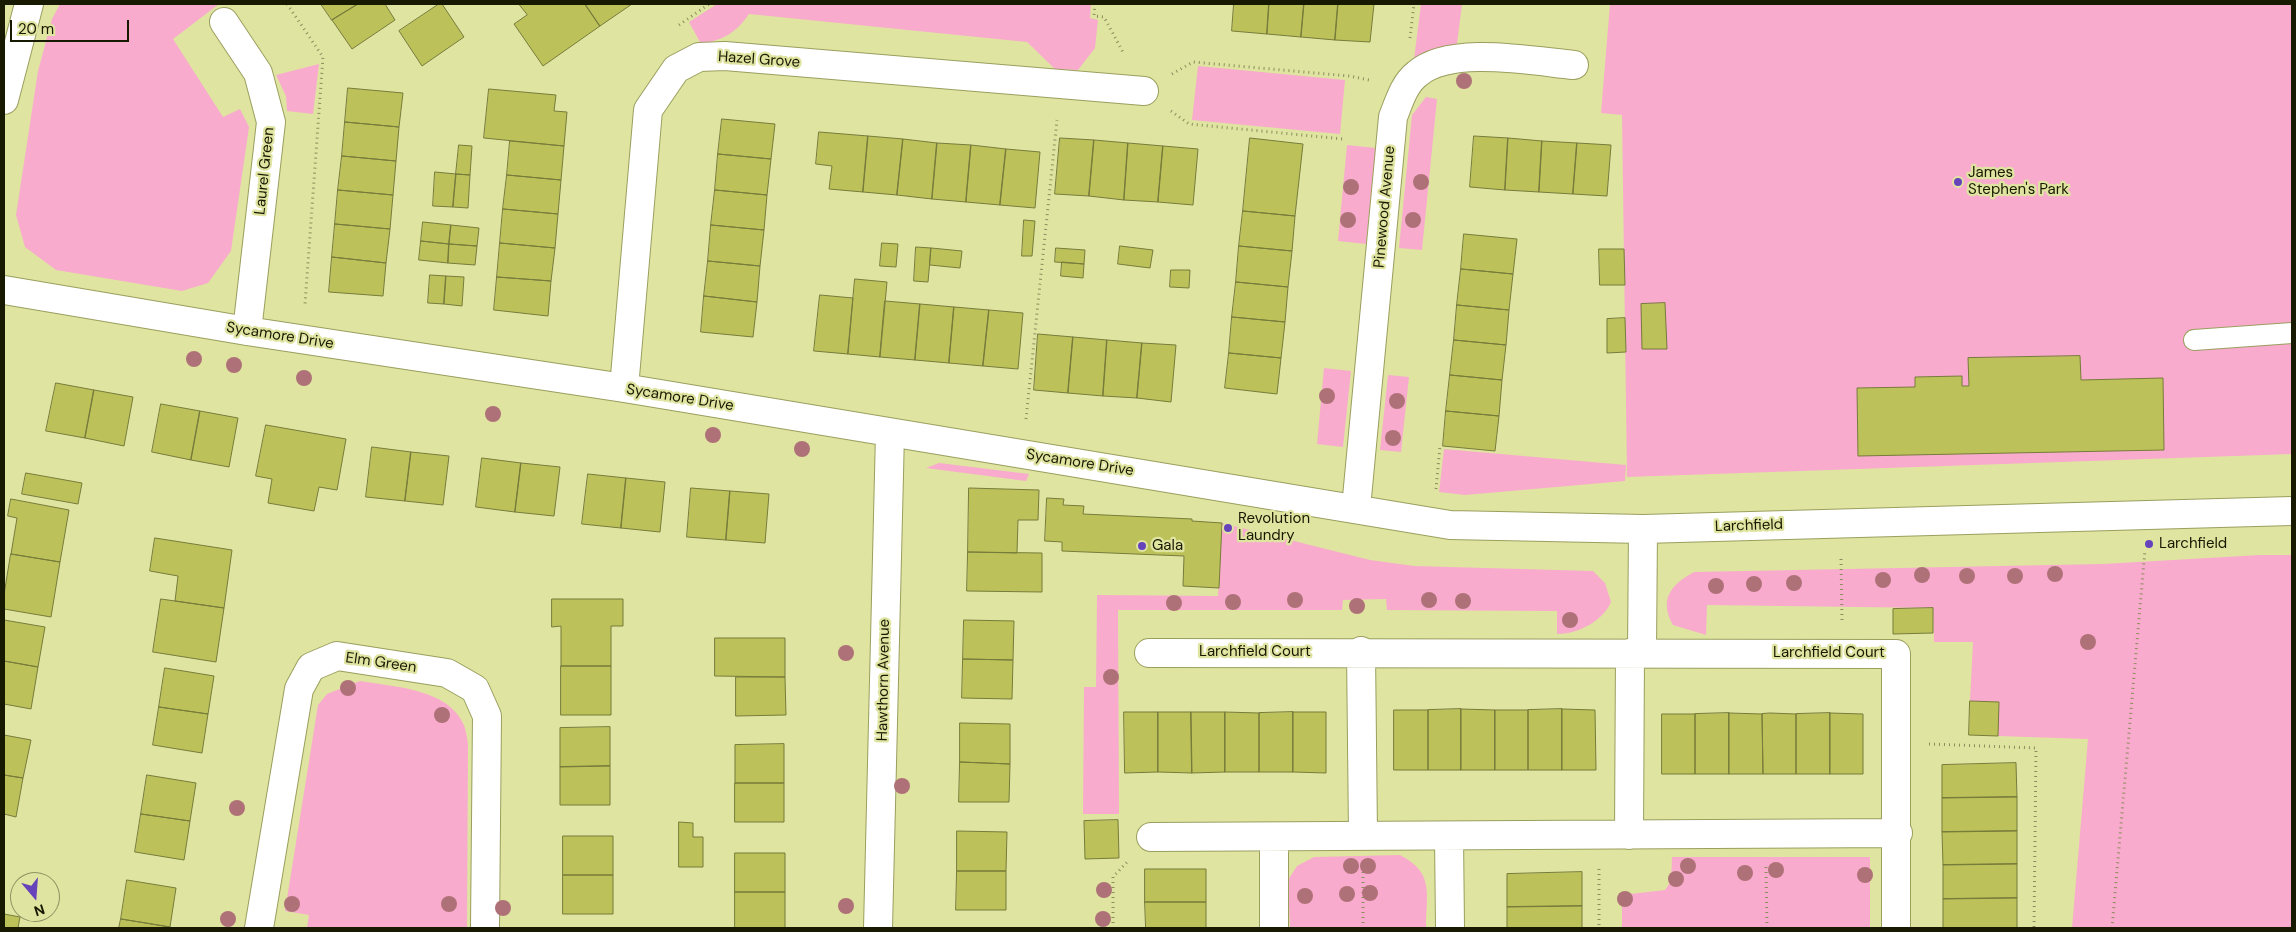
<!DOCTYPE html>
<html>
<head>
<meta charset="utf-8">
<style>
  body { margin:0 }
  #map { position:relative; width:2296px; height:932px; overflow:hidden; background:#dfe4a1; font-family:"DM Sans",sans-serif }
  canvas { display:block }
  .frame { position:absolute; inset:0; border:5px solid #181901; pointer-events:none }
  .north { position:absolute; left:10px; top:872px; width:50px; height:50px; box-sizing:border-box; background:#dfe4a1; border:1px solid #8f9361; border-radius:50%; rotate:162deg; font-size:14px; font-weight:700; line-height:20px; text-align:center; color:#181901 }
  .north::after { content:''; display:block; margin:auto; width:18px; height:22px; background:#6643bb; clip-path:polygon(50% 0,100% 100%,50% 72%,0 100%) }
  .scale { position:absolute; left:10px; top:20px; width:119px; height:22px; box-sizing:border-box; border:2px solid #181901; border-top:0; padding-left:6px; font-size:15px; line-height:18px; white-space:nowrap; color:#181901; -webkit-text-stroke:4px #dfe4a1; paint-order:stroke }
</style>
</head>
<body>
<div id="map">
<canvas width="2296" height="932"></canvas>
<div class="frame"></div>
<div class="north">N</div>
<div class="scale">20 m</div>
</div>
<script>
const ctx = document.querySelector('canvas').getContext('2d');
ctx.lineJoin = 'round';
function paint(path, color) { ctx.fillStyle = color; ctx.fill(path, 'evenodd'); }
function stroke(path, color, width, dash) { ctx.strokeStyle = color; ctx.lineWidth = width; ctx.lineCap = dash ? 'butt' : 'round'; ctx.setLineDash(dash || []); ctx.stroke(path); }
function write(font, color, halo, rows, align = 'center') {
  ctx.font = font + ' "DM Sans",sans-serif'; ctx.lineWidth = 4.5; ctx.setLineDash([]); ctx.textBaseline = 'middle'; ctx.strokeStyle = halo; ctx.fillStyle = color; for (const [text, x, y, turn = 0] of rows) {
    ctx.save(); ctx.translate(x, y); ctx.rotate((+turn || 0) * Math.PI / 180); ctx.textAlign = isNaN(turn) ? turn : align; if (halo) ctx.strokeText(text, 0, 0); ctx.fillText(text, 0, 0); ctx.restore();
  }
}
paint(new Path2D(`
  M60 4H219L173 39 223 117 240 109 249 127 231 251 208 283 182 291 56 270 25 247 16 215 38 71 52 19Z
  M717 4H1091L1090 18 1098 20 1095 48 1078 70 1055 69 1027 42 749 14C736 33 723 40 701 44L689 22Z
  M1421 4H1462L1457 44 1414 59Z
  M1610 4H2292V454L1627 477 1622 115 1601 113Z
  M319 64 313 114 287 111 286 96 276 75Z
  M1198 66 1345 80 1340 134 1192 120Z
  M1426 97 1437 99 1422 250 1399 248 1412 115Z
  M1347 145 1376 148 1366 244 1338 241Z
  M1324 368 1351 371 1343 447 1317 444Z
  M1388 375 1409 377 1401 452 1380 450Z
  M1444 449 1626 465 1625 481 1465 495 1439 492Z
  M939 463 1029 474 1026 481 926 468Z
  M1222 523 1370 560 1414 566 1593 571 1605 583 1611 602C1603 621 1578 634 1557 634V611L1387 610 1386 599 1343 600 1342 610H1118L1119 814H1083L1084 687H1096L1097 595 1218 596Z
  M2260 555H2292V928H2072L2088 739 1998 736 1999 702 1970 701 1973 642H1934L1933 608 1707 605 1706 635 1673 625C1659 600 1670 585 1694 572L2103 564Z
  M360 681C393 687 448 688 464 725 466 731 467 738 468 744L467 928H307L309 915 285 911 318 705 327 694Z
  M1400 855C1435 873 1426 894 1426 928H1290L1288 880 1297 866 1314 857Z
  M1672 857H1870V928H1622V895L1665 890 1671 881Z`), '#f9abcd');
const building = new Path2D(`
  M321 4H358L332 20Z
  M358 4H385L395 20 352 49 332 20Z
  M439 4H442L464 37 422 66 399 31Z
  M519 4H585L600 26 543 66 514 24 527 15Z
  M585 4H632L600 26Z
  M1234 4H1269L1267 34 1232 31Z
  M1269 4H1304L1301 37 1267 34Z
  M1304 4H1338L1335 40 1301 37Z
  M1338 4H1374L1370 42 1335 40Z
  M348 88 403 93 399 127 345 122Z
  M489 89 556 95 554 111 567 112 564 146 484 138Z
  M722 119 775 124 771 159 718 154Z
  M345 122 399 127 396 161 342 156Z
  M819 132 868 136 863 192 829 189 832 166 816 164Z
  M868 136 903 139 897 195 863 192Z
  M1474 136 1508 138 1505 190 1470 187Z
  M1060 138 1094 140 1089 196 1055 194Z
  M1250 138 1303 144 1295 216 1243 211Z
  M1508 138 1542 141 1539 192 1505 190Z
  M903 139 937 143 932 199 897 195Z
  M1094 140 1128 143 1124 200 1089 196Z
  M510 141 564 146 561 180 507 175Z
  M1542 141 1577 143 1573 194 1539 192Z
  M937 143 971 145 966 202 932 199Z
  M1128 143 1163 146 1158 202 1124 200Z
  M1577 143 1611 145 1607 196 1573 194Z
  M459 145 472 146 470 175 456 174Z
  M971 145 1006 149 1000 205 966 202Z
  M1163 146 1198 149 1193 205 1158 202Z
  M1006 149 1040 152 1035 208 1000 205Z
  M718 154 771 159 767 195 715 190Z
  M342 156 396 161 393 195 338 190Z
  M435 172 456 174 453 207 433 206Z
  M456 174 470 175 468 208 453 207Z
  M507 175 561 180 558 214 503 209Z
  M338 190 393 195 390 229 335 224Z
  M715 190 767 195 764 230 711 225Z
  M503 209 558 214 555 248 500 243Z
  M1243 211 1295 216 1292 251 1239 246Z
  M1024 220 1035 221 1032 256H1022Z
  M423 222 451 225 449 244 421 241Z
  M335 224 390 229 386 263 332 257Z
  M451 225 479 228 477 246 449 244Z
  M711 225 764 230 760 266 708 261Z
  M1464 234 1517 239 1513 274 1461 269Z
  M421 241 449 244 448 263 419 260Z
  M500 243 555 248 551 281 497 277Z
  M882 243 898 244 896 267 880 266Z
  M449 244 477 246 475 265 448 263Z
  M1120 246 1153 250 1150 268 1118 264Z
  M1239 246 1292 251 1288 287 1236 282Z
  M916 247 931 248 928 282 914 281Z
  M931 248 962 251 960 268 930 265Z
  M1056 248 1085 250 1084 264 1055 262Z
  M1599 249H1624L1625 285H1600Z
  M332 257 386 263 383 296 329 292Z
  M708 261 760 266 757 302 704 296Z
  M1062 262 1084 264 1083 278 1061 276Z
  M1461 269 1513 274 1509 310 1457 305Z
  M1171 270H1190L1189 288 1170 287Z
  M430 275 446 276 444 304 428 303Z
  M446 276 464 277 462 306 444 304Z
  M497 277 551 281 548 316 494 310Z
  M855 279 887 282 880 357 848 354Z
  M1236 282 1288 287 1285 322 1232 317Z
  M820 295 853 298 848 354 814 351Z
  M704 296 757 302 753 337 701 332Z
  M885 301 920 304 915 360 880 357Z
  M1665 303 1667 349H1642L1641 304Z
  M920 304 954 307 949 363 915 360Z
  M1457 305 1509 310 1506 345 1454 340Z
  M954 307 989 310 983 366 949 363Z
  M989 310 1023 313 1018 369 983 366Z
  M1232 317 1285 322 1281 358 1229 353Z
  M1625 318 1626 352 1607 353V319Z
  M1038 334 1073 337 1068 393 1034 390Z
  M1073 337 1107 340 1103 396 1068 393Z
  M1107 340 1142 343 1137 398 1103 396Z
  M1454 340 1506 345 1502 380 1450 375Z
  M1142 343 1176 345 1171 402 1137 398Z
  M1229 353 1281 358 1277 394 1225 388Z
  M2080 356 2081 380 2163 378 2164 450 1858 456 1857 388 1915 387V377L1962 376V386H1969L1968 358Z
  M1450 375 1502 380 1499 416 1446 411Z
  M56 383 94 390 85 438 46 431Z
  M94 390 133 397 124 446 85 438Z
  M161 404 200 411 191 460 152 452Z
  M200 411 238 418 229 467 191 460Z
  M1446 411 1499 416 1495 451 1443 446Z
  M266 425 346 439 337 490 319 487 314 511 268 503 272 479 256 476Z
  M372 447 411 452 405 501 366 497Z
  M411 452 449 456 443 505 405 501Z
  M482 458 521 463 515 512 476 507Z
  M521 463 560 467 554 516 515 512Z
  M26 473 82 483 78 504 22 494Z
  M588 474 626 478 621 528 582 524Z
  M626 478 665 482 660 532 621 528Z
  M691 488 730 491 726 540 687 537Z
  M969 488 1039 490 1038 520H1018L1017 553 968 552Z
  M730 491 769 494 765 543 726 540Z
  M1047 498 1064 499 1063 505 1084 506 1083 514 1192 519V521L1222 523 1219 588 1183 586 1184 556 1062 551V542L1045 541Z
  M11 499 69 510 60 562 11 554 17 518 8 516Z
  M155 538 232 550 224 608 175 601 178 576 150 571Z
  M968 552 1042 553V592L967 591Z
  M11 554 60 562 51 617 4 609V595Z
  M161 599 224 608 216 662 153 652Z
  M552 599H623V626H611V666H561V626L552 627Z
  M1933 608V633L1893 634V609Z
  M4 620 45 627 38 667 4 661Z
  M964 620 1014 621 1013 660 963 659Z
  M715 638H785V677L715 676Z
  M963 659 1013 660 1012 699 962 698Z
  M4 661 38 667 31 709 4 704Z
  M561 666H611V715H561Z
  M165 668 214 676 208 714 159 707Z
  M736 677H785L786 715 736 716Z
  M1970 701 1999 702 1998 736 1969 735Z
  M159 707 208 714 202 753 153 745Z
  M1461 709V770H1428V710Z
  M1461 709 1495 710V770H1461Z
  M1562 709V770H1528V710Z
  M1562 709 1595 710 1596 770H1562Z
  M1394 710H1428V770H1394Z
  M1495 710H1528V770H1495Z
  M1124 712H1158V772L1125 773Z
  M1158 712H1191L1192 773 1158 772Z
  M1191 712H1225V772L1192 773Z
  M1225 712 1259 713V772H1225Z
  M1293 712V772H1259V713Z
  M1293 712H1326V773L1293 772Z
  M1729 713 1762 714 1763 774H1729Z
  M1729 713V774H1695V714Z
  M1770 713 1796 714V774H1763L1762 714Z
  M1830 713V774H1796V714Z
  M1830 713 1863 714V774H1830Z
  M1662 714H1695V774H1662Z
  M960 723 1010 724V764L960 762Z
  M610 727V766L560 767V728Z
  M4 735 31 740 23 778 4 775Z
  M784 744V783H735V745Z
  M960 762 1010 764 1009 802H959Z
  M2016 763 2017 797 1942 798V765Z
  M610 766V805H560V767Z
  M4 775 23 778 16 817 4 814Z
  M147 775 196 783 190 821 141 814Z
  M735 783H784V822H735Z
  M2017 797V831L1942 832V798Z
  M141 814 190 821 184 860 135 852Z
  M1118 820 1119 858 1085 859 1084 821Z
  M679 822 693 823V837H703V867H679Z
  M957 831 1007 832 1006 871H957Z
  M2017 831V864L1943 865 1942 832Z
  M563 836H613V875H563Z
  M735 853H785V892H735Z
  M2017 864V898L1943 899V865Z
  M1145 869H1206V902H1145Z
  M957 871H1006V910H956Z
  M1582 872V906L1507 907V874Z
  M563 875H613V914H563Z
  M127 880 176 888 170 927 121 919Z
  M735 892H785V928H735Z
  M2017 898V928H1943V899Z
  M1145 902H1206V928H1146Z
  M1582 906V928H1507V907Z
  M4 914 20 917 18 928H4Z
  M121 919 170 927V928H119Z`);
paint(building, '#bcc259');
stroke(building, '#777b3b', 1);
const lane = new Path2D(`
  M2194 340 2292 333`);
const street = new Path2D(`
  M224 22 258 73 271 122 247 331
  M4 100 29 4
  M4 290 247 331 624 388 1450 525 1643 529 2292 511
  M624 388 648 110 676 69 699 57 725 56 1144 91
  M1356 508 1393 117C1399 102 1404 84 1417 74 1450 45 1532 61 1574 65
  M1361 651 1363 836
  M1642 652 1643 529
  M1149 653 1896 654V928
  M1629 835 1630 653
  M1449 836 1450 928
  M1151 837 1898 833
  M1274 838V928
  M259 928 299 689 311 667 337 656 447 673 475 689 487 716 485 928
  M878 928 890 433`);
stroke(lane, '#9a9f5e', 22);
stroke(street, '#9a9f5e', 30);
stroke(new Path2D(`
  M287 4 323 57 305 304
  M1095 4 1094 16 1104 17 1124 54
  M679 25 709 4
  M1410 38 1414 4
  M1172 74 1193 62 1349 76 1369 80
  M1171 111 1189 124 1343 139
  M1026 419 1057 120
  M1436 489 1440 446
  M1841 559 1842 620
  M1929 744 2036 748 2034 928
  M1766 867 1767 928
  M1599 869V928
  M1113 928V877L1128 861
  M1363 928V869
  M2112 928 2145 550`), '#8a8d5c', 3, [1, 4]);
stroke(lane, '#fff', 20);
stroke(street, '#fff', 28);
ctx.fillStyle = '#af7178';
for (const [x, y] of [
  [1464,81],
  [1421,182],
  [1351,187],
  [1348,220],
  [1413,220],
  [194,359],
  [234,365],
  [304,378],
  [1327,396],
  [1397,401],
  [493,414],
  [713,435],
  [1393,438],
  [802,449],
  [2055,574],
  [1922,575],
  [1967,576],
  [2015,576],
  [1883,580],
  [1794,583],
  [1754,584],
  [1716,586],
  [1295,600],
  [1429,600],
  [1463,601],
  [1233,602],
  [1174,603],
  [1357,606],
  [1570,620],
  [2088,642],
  [846,653],
  [1111,677],
  [348,688],
  [442,715],
  [902,786],
  [237,808],
  [1351,866],
  [1368,866],
  [1688,866],
  [1776,870],
  [1745,873],
  [1865,875],
  [1676,879],
  [1104,890],
  [1370,893],
  [1347,894],
  [1305,896],
  [1625,899],
  [292,904],
  [449,904],
  [846,906],
  [503,908],
  [228,919],
  [1103,919]
]) { ctx.beginPath(); ctx.arc(x, y, 8, 0, 2 * Math.PI); ctx.fill(); }
for (const [x, y, r, color] of [
  [1958,182,5,"#6643bb"],
  [1228,528,5,"#6643bb"],
  [2149,544,5,"#6643bb"],
  [1142,546,5,"#6643bb"]
]) { const dot = new Path2D(); dot.arc(x, y, r, 0, 2 * Math.PI); ctx.fillStyle = color; ctx.fill(dot); stroke(dot, '#dfe4a1', 2); }
write('15px', '#181901', '#dfe4a1', [
  ["Hazel Grove",759,60,4],
  ["Laurel Green",265,171,-84],
  ["Pinewood Avenue",1385,207,-85],
  ["Sycamore Drive",280,336,9],
  ["Sycamore Drive",680,398,9],
  ["Sycamore Drive",1080,463,9],
  ["Larchfield",1749,526,-2],
  ["Larchfield Court",1255,652],
  ["Larchfield Court",1829,653],
  ["Elm Green",381,663,8],
  ["Hawthorn Avenue",884,680,-89]
]);
write('15px', '#181901', '#dfe4a1', [
  ["James",1968,173],
  ["Stephen's Park",1968,190],
  ["Revolution",1238,519],
  ["Laundry",1238,536],
  ["Larchfield",2159,544],
  ["Gala",1152,546]
], 'left');
</script>
</body>
</html>
